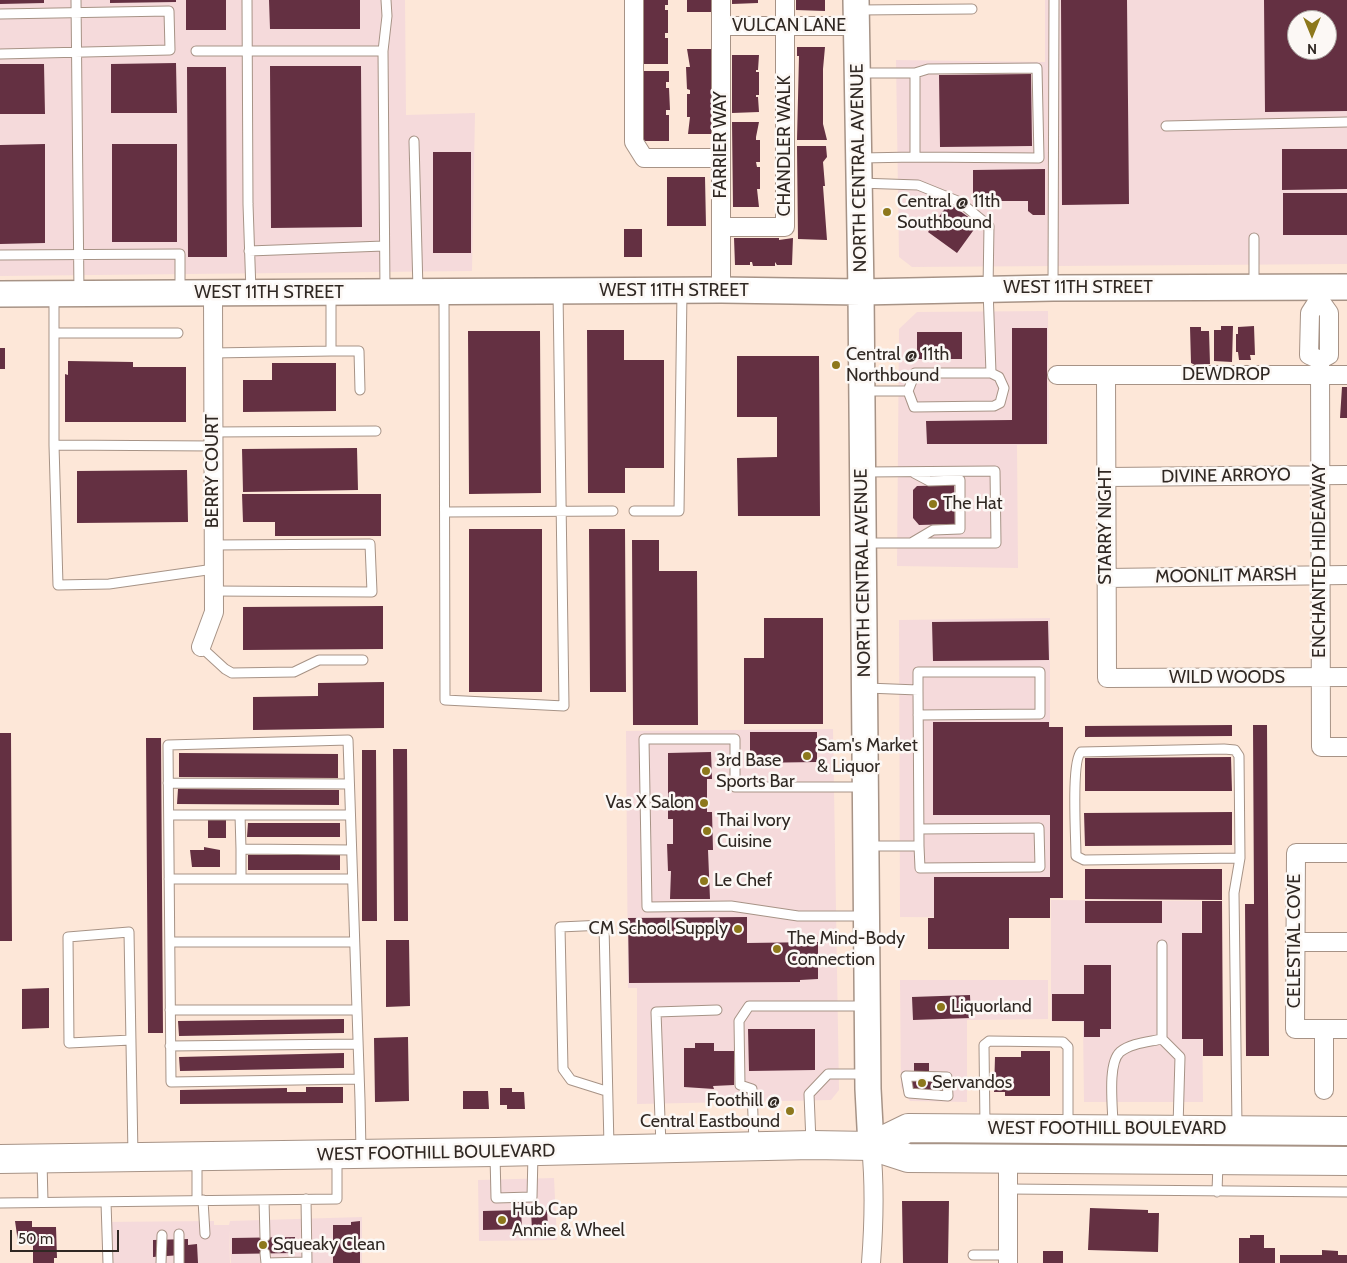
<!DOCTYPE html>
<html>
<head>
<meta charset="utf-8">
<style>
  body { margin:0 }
  #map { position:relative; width:1347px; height:1263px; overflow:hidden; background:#fde7d8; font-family:Cabin,sans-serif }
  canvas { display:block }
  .north { position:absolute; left:1287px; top:10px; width:50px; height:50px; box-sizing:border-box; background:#fcf8f5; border:1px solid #aaa5a1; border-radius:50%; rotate:180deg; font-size:14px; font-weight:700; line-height:20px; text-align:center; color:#302823 }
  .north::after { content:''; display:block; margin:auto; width:18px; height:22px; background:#8d781c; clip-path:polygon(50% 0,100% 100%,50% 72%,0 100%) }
  .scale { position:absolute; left:10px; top:1230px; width:109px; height:22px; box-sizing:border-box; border:2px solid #302823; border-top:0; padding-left:6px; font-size:15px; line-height:18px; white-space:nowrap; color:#302823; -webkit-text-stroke:4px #fcf8f5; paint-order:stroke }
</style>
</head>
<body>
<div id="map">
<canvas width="1347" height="1263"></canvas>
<div class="north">N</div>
<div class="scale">50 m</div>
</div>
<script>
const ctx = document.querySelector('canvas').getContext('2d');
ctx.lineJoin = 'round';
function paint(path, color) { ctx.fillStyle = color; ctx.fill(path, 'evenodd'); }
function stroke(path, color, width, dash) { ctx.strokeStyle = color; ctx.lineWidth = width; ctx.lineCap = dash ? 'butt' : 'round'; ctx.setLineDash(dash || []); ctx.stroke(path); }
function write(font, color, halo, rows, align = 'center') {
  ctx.font = font + ' Cabin,sans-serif'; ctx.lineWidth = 5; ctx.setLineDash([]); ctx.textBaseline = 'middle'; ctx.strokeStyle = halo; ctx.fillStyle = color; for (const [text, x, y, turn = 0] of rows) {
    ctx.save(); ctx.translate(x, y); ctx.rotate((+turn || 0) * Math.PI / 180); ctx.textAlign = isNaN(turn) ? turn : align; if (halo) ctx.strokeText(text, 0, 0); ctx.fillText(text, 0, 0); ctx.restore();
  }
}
paint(new Path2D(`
  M0 0H405L406 115 475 113 472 271 0 276Z
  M1045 0H1347V264L912 267 899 257 896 60 1045 62ZM1297 20H1327V50H1297Z
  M1048 311 1049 444 1017 445 1018 568 897 566 899 329 917 312Z
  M1050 618V918L900 917 899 620Z
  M833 729 839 1090 831 1100 637 1104V988H628L626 731Z
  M1051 900 1201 901 1203 1102H1084L1083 1022 1051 1021Z
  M900 980H1048V1019L967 1020V1102L910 1101 901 1087Z
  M554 1178 557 1240 479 1241 478 1180Z
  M362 1217V1263H231L229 1229 230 1263H103L102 1260V1222L214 1221V1225H229L230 1221Z`), '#f5dadb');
paint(new Path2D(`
  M0 0H44V3L0 4Z
  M110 0H176V2L110 3Z
  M186 0H226V30H186Z
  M269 0H360V29H270Z
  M641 0H668V5H665V10H668V33H665V38H668V64H641Z
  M687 0H713V12H687Z
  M732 0H758V3L732 4Z
  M796 0H825V11L796 10Z
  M1061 0H1127L1129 204 1062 205Z
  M1264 0H1347V111L1265 112ZM1297 20H1327V50H1297Z
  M797 47H825L823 69V124L827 140H797L799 56H797Z
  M687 49H713L714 134H688L690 117H687V94H690V90L687 89 686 67H690Z
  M732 55H759L758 70H756V72H759V95H756V97H758L759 112 732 113Z
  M176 63 177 113H111V64Z
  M0 64H44L45 114H0Z
  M270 66H361L362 227 271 228Z
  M187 67H226L227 257H188Z
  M643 71H669V82H666V88H669L670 110H666V115H669V141H643Z
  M1031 74 1032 146 940 147 939 75Z
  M732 122H759L756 137V140H760V162H756L757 167H760V189H757L759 207H733Z
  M45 144V243L0 244V145Z
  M112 144H177V242H112Z
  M797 146H826L827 157 823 162 825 186H823L827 240 798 239Z
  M1282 149H1347V189L1282 190Z
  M433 152H471V253H433Z
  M1045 169V215H1033L1028 211V201H979L973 196V170Z
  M667 177H705L706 226H667Z
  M1283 193H1347V235H1283Z
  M949 203 978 224 957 253 928 232Z
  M624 229H642V257H624Z
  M734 238H779V240L793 238 792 265H777L775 262V266H753L752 262H750V265H735Z
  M1221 326H1233L1232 362 1214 361V330H1221Z
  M1254 326 1255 355H1250L1251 360H1239L1238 352H1236V334H1238V327Z
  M1190 327H1201V331H1209L1210 364 1195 365 1191 363Z
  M1012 328H1047V444H927L926 421 1012 420Z
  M587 330H624V360H664V468H625V493H588Z
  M468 331H540L541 493 469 494Z
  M917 332H962V359H917Z
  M0 348H5V369H0Z
  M737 356H819L820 516H738L737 458 777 457V417H737Z
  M68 361 133 362V367H186V422H65V374L68 375Z
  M272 363H336V411L243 412V380H272Z
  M1342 387H1347V418H1340Z
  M357 448 358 490 243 492 242 449Z
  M187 470 188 522 77 523V471Z
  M954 485 955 524 919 525 913 518V490L917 486Z
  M242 494H381V536H275V522H243Z
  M469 529H542V692H469Z
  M589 529H625L626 692H590Z
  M632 540H659V571H697L698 725H633Z
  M383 606V649L243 650V607Z
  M764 618H823V724H744V658H764Z
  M1048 621 1049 660 933 661 932 622Z
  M384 682V728L253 730V697L318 696V683Z
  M933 722H1049V727H1063V898H1050V918H1009V949H928V918H934V877H1050V815H933Z
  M1232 725V736L1085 737V726Z
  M1253 725H1267L1269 1056H1246L1245 904H1254Z
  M750 732H817V762L750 763Z
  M0 733H11L12 941H0Z
  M146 738H161L163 1033H148Z
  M393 749H407L408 921H394Z
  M362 750H376L377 921H362Z
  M711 752 712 779H707V812H712L713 850H708L710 899H670L671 871H668L667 844H673V819H668V753Z
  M179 753 338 754V778L179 777Z
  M1231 757 1232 791H1085V758Z
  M178 789 339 790V805L177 804Z
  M1232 812V845L1085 846 1084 813Z
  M208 819H226V838H208Z
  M248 823H340V837H247Z
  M204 847 220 850V867H192L190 850H204Z
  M248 855H340V870H248Z
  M1085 869H1222V900L1085 899Z
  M1085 901H1162V923H1085Z
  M1202 901H1222L1223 1056H1203V1039H1182V933H1202Z
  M747 917V943L818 942V979L800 980V982L629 983 628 918Z
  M386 940H409L410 1006 386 1007Z
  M1084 965H1111V1029H1100V1037H1084V1021H1052V994H1084Z
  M49 988V1028L22 1029V989Z
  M970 995 971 1018 913 1020 912 997Z
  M344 1019V1033L179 1036 178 1021Z
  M748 1029H815V1070L749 1071Z
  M408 1037 409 1101 375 1102 374 1038Z
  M695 1043H714V1051H734V1085L713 1086 714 1089 684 1087V1048H695Z
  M1021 1051H1050V1096H1005V1092H994L995 1057H1021Z
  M344 1053V1068L180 1071 179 1057Z
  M914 1063H929V1072H933V1095H911V1072H914Z
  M306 1087H343V1103L180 1104V1090L287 1088V1092H306Z
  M500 1088H512V1092H524L525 1109H507V1105H500Z
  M463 1091H488L489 1109H463Z
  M902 1201H949L948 1263H903Z
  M1090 1208 1148 1210V1213H1159L1158 1252 1088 1250Z
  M521 1210 522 1229 483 1230V1211Z
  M531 1210H547L548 1230 532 1231Z
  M15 1221H32V1227H56L57 1258H54V1263H33V1242H18Z
  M360 1221V1263H333V1225H351V1222Z
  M1250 1235H1264V1248H1275V1263H1239V1238H1250Z
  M295 1237V1253L232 1254V1238Z
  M188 1239V1245L197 1244 198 1263H182L181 1255 153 1257V1240Z
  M1322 1250 1338 1251V1255H1347V1263H1280V1255H1322Z
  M1043 1251H1063V1263H1043Z`), '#643042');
const lane = new Path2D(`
  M76 0 79 293
  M247 0 248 204 251 292
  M859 10 972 9
  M0 14 169 11 170 50 0 54
  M196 51H383
  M860 73H915V157L861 158
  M915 73 928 69 1037 68 1039 158 915 157
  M1166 126 1347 122
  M414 141 418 290
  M859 183 918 185 960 202 989 226 988 289 991 373
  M1254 238V287
  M249 251 384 246
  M0 255 180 254V292
  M1053 287 1054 0
  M385 291 383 51 387 16 386 0
  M444 294 445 700 564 706 558 292
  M54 295V445
  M54 333H178
  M331 351H359L360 390
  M213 353 331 351V295
  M864 391H908L914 407 994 406 1000 403 1004 388 999 377 991 373H915L908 391
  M213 432 376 431
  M213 446 54 445 58 585 109 584 214 569
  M865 472 995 471 996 543H866
  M634 511H679L682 291
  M445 512 613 511
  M911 543 933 530 960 529V480L929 481 914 473
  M214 545 370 544 372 592 214 591
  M201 647 225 669 232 673 294 672 319 660H363
  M918 690V672H1040V714L918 715
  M168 783 349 784
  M865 787H735V739H644L647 907 731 906 798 916H866
  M169 815H240
  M919 829 1039 828 1040 867 920 868 919 846
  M867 846H919L918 690 867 688
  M241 849 240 815H350
  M169 879H352
  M241 879V849L351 850
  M170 942H354
  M1162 945V1039L1180 1057 1178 1127
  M170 1010H357
  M131 1040 69 1043 68 937 129 932 133 1155
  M170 1046 358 1044
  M906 1076 947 1077 948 1096 909 1093Z
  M359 1079 171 1082 168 745 348 740 360 1100 361 1152
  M606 1091 571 1080 563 1069 560 927 604 925 609 1147
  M985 1126 984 1045 989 1041 1063 1042 1068 1047V1126
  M1113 1126C1113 1108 1107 1064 1120 1052 1131 1043 1149 1042 1162 1039
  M1237 1127 1234 893 1240 858 1239 756 1235 750 1224 749 1081 752C1071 761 1076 839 1076 856L1084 860 1240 858
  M811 1142 809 1094 828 1074H868
  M754 1143 752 1089 740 1085 739 1021 749 1006H865
  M661 1146 656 1012 717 1010
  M495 1155 496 1198 532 1197 533 1154
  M197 1160V1200
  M42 1161 43 1202
  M1008 1189 1347 1192
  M1217 1192 1218 1163
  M203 1200 205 1234
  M264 1200 265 1237
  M106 1202 108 1263
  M0 1203 337 1199V1156
  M265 1253 266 1263 307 1262 306 1199
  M973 1255H1008
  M161 1263 162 1235
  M179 1263V1234`);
const street = new Path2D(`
  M634 0V142L644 158H721
  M721 0V290
  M721 26H856
  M721 227H785V0
  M1319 299 1329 313V355L1320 360 1309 355 1310 313Z
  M1320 360 1321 747H1347
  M1057 375H1347
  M1106 375 1107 678 1347 677
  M1106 477 1347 475
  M1106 578 1347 575
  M201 647 214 612 213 293
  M1347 853H1296L1295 1029H1347
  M1295 942H1347
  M1324 1090V1029
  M871 1146C875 1185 874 1224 871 1263
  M1008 1263V1158`);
const secondary = new Path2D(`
  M856 0 861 292 868 1089 871 1146
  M0 294 721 290 861 292 1053 288 1347 287`);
const primary = new Path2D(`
  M871 1146 908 1128 1347 1131
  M0 1159 495 1152 812 1145 871 1146 908 1158 1347 1161`);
stroke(lane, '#a79386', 11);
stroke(street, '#a79386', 20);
stroke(secondary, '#a79386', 28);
stroke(primary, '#a79386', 30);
stroke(lane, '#fff', 9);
stroke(street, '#fff', 18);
stroke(secondary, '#fff', 25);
stroke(primary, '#fff', 28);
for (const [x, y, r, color] of [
  [887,212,5,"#8d781c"],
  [836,365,5,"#8d781c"],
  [933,504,5,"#8d781c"],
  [807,756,5,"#8d781c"],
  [706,771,5,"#8d781c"],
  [704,803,5,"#8d781c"],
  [707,831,5,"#8d781c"],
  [704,881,5,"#8d781c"],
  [738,929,5,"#8d781c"],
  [777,949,5,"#8d781c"],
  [941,1007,5,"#8d781c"],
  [922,1083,5,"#8d781c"],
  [790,1111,5,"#8d781c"],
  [502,1220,5,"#8d781c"],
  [263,1245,5,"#8d781c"]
]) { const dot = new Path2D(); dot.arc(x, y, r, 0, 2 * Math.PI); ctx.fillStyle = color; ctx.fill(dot); stroke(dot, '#fcf8f5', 2); }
write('18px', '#302823', '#fcf8f5', [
  ["VULCAN LANE",789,26],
  ["FARRIER WAY",721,145,-90],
  ["CHANDLER WALK",785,146,-90],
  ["NORTH CENTRAL AVENUE",859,168,-91],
  ["WEST 11TH STREET",1078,288],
  ["WEST 11TH STREET",674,291],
  ["WEST 11TH STREET",269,293],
  ["DEWDROP",1226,375],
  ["BERRY COURT",213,471,-90],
  ["DIVINE ARROYO",1226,476,-1],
  ["STARRY NIGHT",1106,526,-90],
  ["ENCHANTED HIDEAWAY",1320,561,-90],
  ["NORTH CENTRAL AVENUE",863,573,-91],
  ["MOONLIT MARSH",1226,576,-1],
  ["WILD WOODS",1227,678],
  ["CELESTIAL COVE",1295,941,-90],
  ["WEST FOOTHILL BOULEVARD",1107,1129],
  ["WEST FOOTHILL BOULEVARD",436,1153,-1]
]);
write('18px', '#302823', '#fcf8f5', [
  ["Central @ 11th",897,202],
  ["Southbound",897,223],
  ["Central @ 11th",846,355],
  ["Northbound",846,376],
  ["The Hat",943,504],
  ["Sam's Market",817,746],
  ["& Liquor",817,767],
  ["3rd Base",716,761],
  ["Sports Bar",716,782],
  ["Vas X Salon",694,803,"right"],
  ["Thai Ivory",717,821],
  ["Cuisine",717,842],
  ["Le Chef",714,881],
  ["CM School Supply",728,929,"right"],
  ["The Mind-Body",787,939],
  ["Connection",787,960],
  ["Liquorland",951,1007],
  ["Servandos",932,1083],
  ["Foothill @",780,1101,"right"],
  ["Central Eastbound",780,1122,"right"],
  ["Hub Cap",512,1210],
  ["Annie & Wheel",512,1231],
  ["Squeaky Clean",273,1245]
], 'left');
</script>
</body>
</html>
